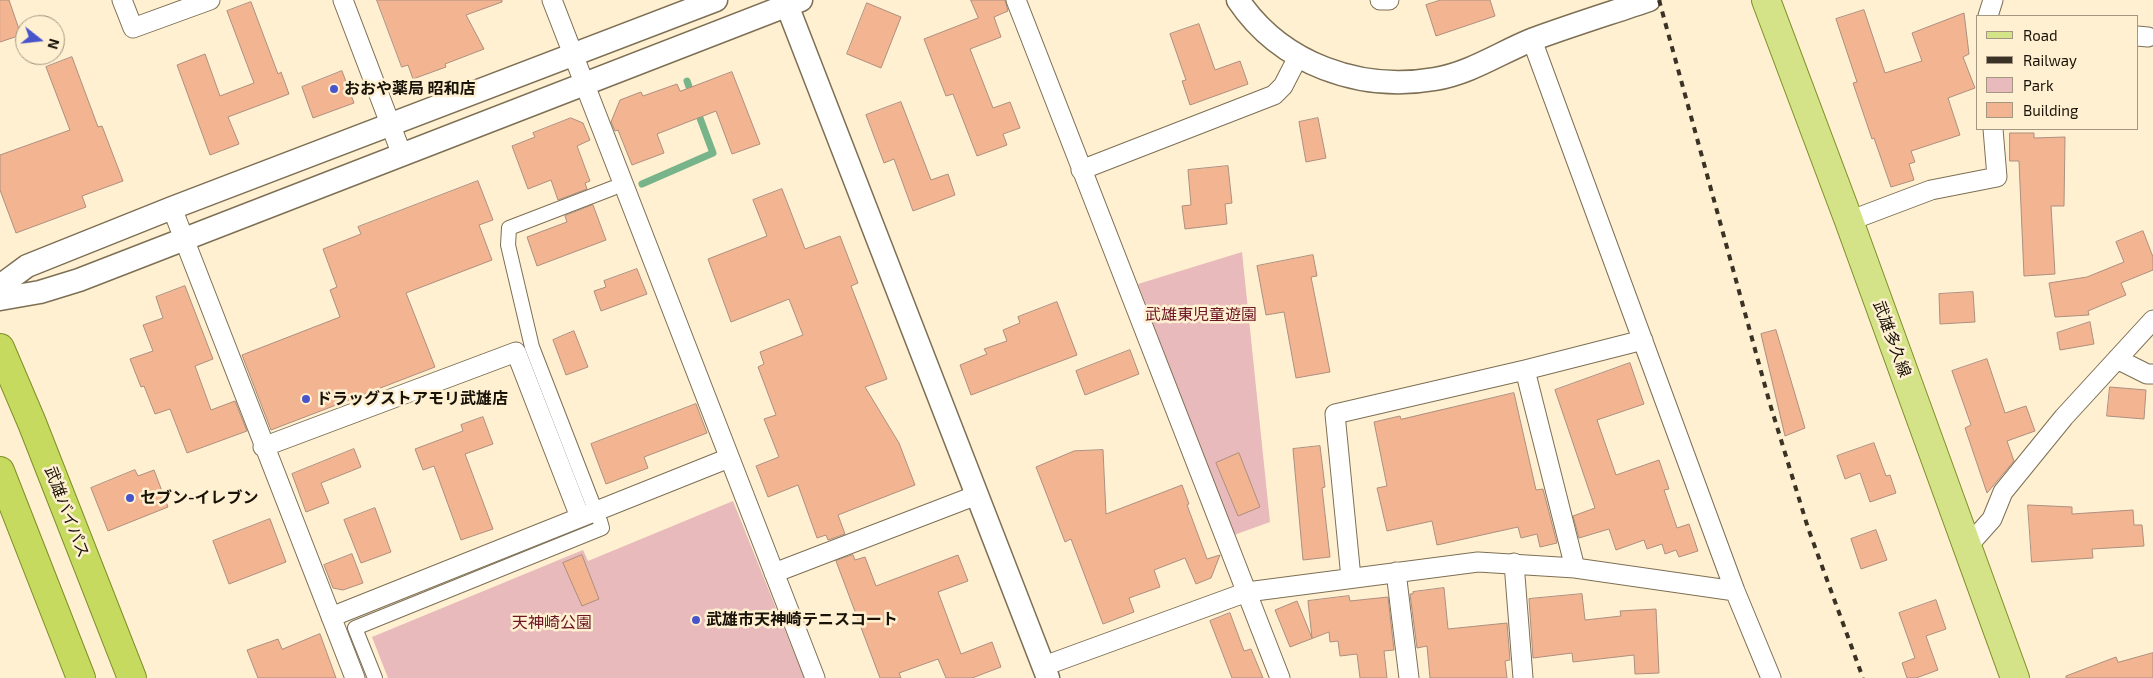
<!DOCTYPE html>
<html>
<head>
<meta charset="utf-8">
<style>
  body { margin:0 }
  #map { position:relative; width:2153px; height:678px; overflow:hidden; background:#fff0d1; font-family:"Exo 2",sans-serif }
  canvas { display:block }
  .legend { position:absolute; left:1976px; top:15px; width:162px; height:115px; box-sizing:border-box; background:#fff0d1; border:1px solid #a39781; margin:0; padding:6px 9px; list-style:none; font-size:15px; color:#181208 }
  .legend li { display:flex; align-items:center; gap:10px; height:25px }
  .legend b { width:25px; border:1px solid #a39781 }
  .north { position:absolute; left:15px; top:15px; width:50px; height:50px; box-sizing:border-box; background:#fff0d1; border:1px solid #a39781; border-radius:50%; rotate:106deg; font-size:14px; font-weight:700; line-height:20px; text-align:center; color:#181208 }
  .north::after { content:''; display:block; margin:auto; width:18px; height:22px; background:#4855ca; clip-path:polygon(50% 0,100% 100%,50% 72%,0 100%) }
</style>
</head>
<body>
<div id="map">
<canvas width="2153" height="678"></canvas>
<ul class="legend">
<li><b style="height:6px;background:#d4e388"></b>Road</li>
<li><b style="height:6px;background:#393225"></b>Railway</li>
<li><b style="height:14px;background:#e8babb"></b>Park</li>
<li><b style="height:14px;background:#f3b491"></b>Building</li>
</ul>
<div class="north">N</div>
</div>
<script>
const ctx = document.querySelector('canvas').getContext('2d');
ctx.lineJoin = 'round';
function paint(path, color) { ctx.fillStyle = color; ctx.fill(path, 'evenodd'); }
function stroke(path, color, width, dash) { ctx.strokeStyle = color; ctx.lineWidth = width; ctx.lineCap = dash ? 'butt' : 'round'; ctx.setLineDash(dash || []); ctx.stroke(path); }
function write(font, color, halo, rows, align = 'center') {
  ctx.font = font + ' "Exo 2","Noto Sans JP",sans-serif'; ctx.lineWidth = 5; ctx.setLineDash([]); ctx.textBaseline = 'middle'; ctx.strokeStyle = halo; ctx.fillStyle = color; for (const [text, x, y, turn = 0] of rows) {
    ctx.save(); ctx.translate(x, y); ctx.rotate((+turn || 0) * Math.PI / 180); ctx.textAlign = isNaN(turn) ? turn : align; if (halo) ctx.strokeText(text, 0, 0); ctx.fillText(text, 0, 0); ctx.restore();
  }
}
paint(new Path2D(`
  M1242 252 1270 522 1234 535 1138 284Z
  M733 501 804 678H388L372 637 583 550 588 561Z`), '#e8babb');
stroke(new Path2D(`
  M687 81 692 95
  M642 184 713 153 697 110`), '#78b48a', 7);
const building = new Path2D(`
  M0 0H9L21 35 0 42Z
  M377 0H502V2L466 15 484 49 445 64 446 67 413 79 408 65 402 67Z
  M971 0H1005L1008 11 994 17 1001 37 970 49 993 108 1010 102 1020 128 1003 134 1007 145 977 156 953 94 946 96 924 39 978 18Z
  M1441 0H1490L1495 16 1436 36 1426 5Z
  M251 2 278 74 281 72 289 94 228 117 239 144 210 155 177 65 205 54 220 96 254 83 227 11Z
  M867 3 901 17 881 68 847 54Z
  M1864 10 1885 73 1922 61 1912 33 1964 13 1969 54 1963 57 1975 88 1948 98 1960 135 1911 151 1915 162 1909 164 1914 180 1891 187 1874 138 1872 139 1853 83 1857 82 1836 19Z
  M1199 24 1215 70 1240 61 1248 84 1190 105 1182 81 1186 80 1170 34Z
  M72 57 98 127 102 126 123 181 82 196 86 207 16 233 0 190V155L70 130 46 67Z
  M342 71 354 103 313 118 302 87Z
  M732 72 760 144 732 154 716 111 657 134 664 153 632 165 618 130 615 131 611 122 620 100 641 92 643 96 677 84 680 91Z
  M901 102 931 180 948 174 955 195 913 211 894 159 884 163 866 115Z
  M571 118 583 123 590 140 577 146 590 181 585 183 587 189 558 200 551 180 528 189 512 146 535 137 533 133Z
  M1318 118 1326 158 1306 162 1299 122Z
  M2010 133H2034V138L2065 137 2064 206H2051L2055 274 2024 276 2019 161H2010Z
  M1228 166 1232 203 1225 204 1227 224 1185 229 1182 206 1191 205 1188 170Z
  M478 181 493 220 479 225 492 260 406 293 435 367 271 430 242 355 340 317 330 290 337 287 323 249 361 234 358 227Z
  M782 189 805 249 840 236 858 283 851 286 887 379 865 387 899 443 915 485 838 515 845 534 828 540 826 535 817 538 798 485 768 497 756 466 779 457 764 419 776 415 758 367 764 364 760 352 803 335 789 299 731 322 708 259 767 236 753 200Z
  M593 205 606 240 537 266 527 237 567 222 565 216Z
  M2143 231 2153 257V270L2121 283 2126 295 2088 311 2089 315 2055 317 2049 283 2087 277 2124 262 2116 242Z
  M1313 255 1317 276 1311 277 1330 372 1296 378 1284 312 1266 315 1257 266Z
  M637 269 647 294 601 311 594 291 606 287 604 281Z
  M185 286 213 359 195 366 211 410 235 401 247 431 187 453 170 409 155 414 144 386 141 387 130 359 153 351 143 325 163 318 156 297Z
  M1973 292 1975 322 1940 324 1939 294Z
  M1057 302 1077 355 971 395 960 365 987 354 984 349 1007 341 1003 330 1020 323 1018 317Z
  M2090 322 2094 344 2060 350 2057 333Z
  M1776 330 1805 428 1785 436 1761 334Z
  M574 331 588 367 566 375 553 340Z
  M1130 350 1139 374 1085 395 1076 371Z
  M1987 359 2005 413 2026 406 2035 431 2007 441 2014 461 1987 493 1965 428 1971 425 1952 371Z
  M1630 363 1644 404 1597 420 1616 475 1659 460 1669 489 1664 490 1677 528 1689 524 1698 551 1679 557 1676 550 1665 554 1662 544 1647 549 1644 540 1616 550 1609 529 1579 538 1573 516 1595 508 1555 390Z
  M2110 387 2146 390 2144 419 2107 416Z
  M1514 393 1536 490 1543 489 1557 543 1540 547 1537 534 1521 538 1518 527 1437 545 1432 521 1387 531 1377 488 1387 486 1374 422 1400 416 1401 419Z
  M696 404 707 433 644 457 648 468 606 484 591 444Z
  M483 417 493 444 465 454 493 529 461 540 434 466 423 470 415 449 463 431 461 425Z
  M1874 443 1886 476 1890 475 1896 493 1870 502 1860 473 1845 479 1837 456Z
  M1320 446 1325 487 1322 488 1330 557 1303 560 1293 449Z
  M354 449 361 467 321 483 329 503 306 512 292 474Z
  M1103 450 1106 514 1182 485 1189 504 1187 505 1207 559 1220 555 1211 578 1196 584 1185 558 1154 570 1160 587 1129 598 1134 612 1103 624 1071 539 1065 542 1036 467 1074 451Z
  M1239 453 1260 507 1238 516 1216 463Z
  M135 470 138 476 154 470 168 507 108 531 91 488Z
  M2028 505 2072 507V514L2133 510 2134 525H2142L2144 546 2092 549 2093 558 2032 562Z
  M375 508 391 552 361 563 344 520Z
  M270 519 286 562 229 584 213 541Z
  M1876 530 1887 560 1861 569 1851 539Z
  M352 554 363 583 343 590 333 588 324 565Z
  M582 555 599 599 582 606 563 563Z
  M853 555 855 560 865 557 876 586 958 555 968 581 938 592 961 654 992 642 1001 667 972 678H946L938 659 899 673 901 678H880L836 561Z
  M1444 588 1448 629 1507 623 1510 660 1505 661 1507 678H1430L1427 646 1417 648 1410 594H1413V592Z
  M1582 594 1585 620 1621 616 1620 611 1656 609 1659 673 1635 674 1634 655 1573 662 1572 653 1533 658 1529 599Z
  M1349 596 1350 601 1388 597 1394 650 1384 651 1387 678H1360L1357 654 1340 656 1338 641 1330 642 1329 632 1290 647 1275 610 1297 601 1312 638 1308 601Z
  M1936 600 1946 629 1926 636 1938 670 1916 678H1907L1902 663 1915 658 1899 613Z
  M1230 613 1244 651 1251 649 1263 678H1232L1210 621Z
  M320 634 336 678H258L247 650 278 639 282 649Z
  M2153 653V678H2066V676L2116 657 2118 662Z`);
paint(building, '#f3b491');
stroke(building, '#ad8f7f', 1);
const pedestrian = new Path2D(`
  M592 502 532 347 508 245 509 228 613 188
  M375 678 355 628 602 528 600 521`);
const minor = new Path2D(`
  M122 0 133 28 210 0
  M343 0 402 155
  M552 0 815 678
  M1016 0 1280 678
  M1380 0H1389
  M1988 16 1993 0
  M2137 36 2148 37
  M1532 40 1735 591 1771 678
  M1081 170 1274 95 1283 86 1298 57
  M172 208 355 678
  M1849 221 1931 190 1997 177 1993 129
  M2117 359 2147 374H2153
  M1525 370 1575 568
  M263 447 516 352 580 517
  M1967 547 1992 519 2003 492 2064 417 2153 320
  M1514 563 1523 678
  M1396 572 1409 678
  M774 573 977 495
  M1351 578 1335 414 1525 370 1643 340
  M331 617 729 458
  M1044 666 1247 592 1478 562 1575 568 1735 591`);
const tertiary = new Path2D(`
  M785 0 1048 678
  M1238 0C1281 64 1360 92 1435 79 1471 73 1501 52 1534 39 1572 25 1611 13 1649 0
  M0 286 27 266 172 208 716 0
  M0 299 40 292 79 280 801 0`);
const primary = new Path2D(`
  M1766 0 1849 221 2015 678`);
const trunk = new Path2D(`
  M0 348 32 423 132 678
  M0 471 81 678`);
stroke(pedestrian, '#7d6f54', 16);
stroke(minor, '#7d6f54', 21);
stroke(tertiary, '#7d6f54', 25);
stroke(primary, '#7f8e27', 30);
stroke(trunk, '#7f8e27', 30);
stroke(pedestrian, '#fff', 14);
stroke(minor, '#fff', 19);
stroke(tertiary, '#fff', 22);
stroke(primary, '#d4e388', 28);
stroke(trunk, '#c6da60', 28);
stroke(new Path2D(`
  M1659 0 1770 404 1808 528 1863 678`), '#393225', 4, [6, 6]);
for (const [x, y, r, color] of [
  [334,89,5,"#4855ca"],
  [306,399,5,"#4855ca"],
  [130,498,5,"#4855ca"],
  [696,620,5,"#4855ca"]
]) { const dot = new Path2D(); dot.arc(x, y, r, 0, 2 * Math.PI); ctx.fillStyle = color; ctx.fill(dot); stroke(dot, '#fff0d1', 2); }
write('bold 16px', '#181208', '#fff0d1', [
  ["おおや薬局 昭和店",344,89],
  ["ドラッグストアモリ武雄店",316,399],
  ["セブン-イレブン",140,498],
  ["武雄市天神崎テニスコート",706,620]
], 'left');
write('16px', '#6b1525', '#fff0d1', [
  ["武雄東児童遊園",1201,315],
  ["天神崎公園",552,623]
]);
write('16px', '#181208', '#fff0d1', [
  ["武雄多久線",1892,339,70],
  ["武雄バイパス",67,512,69]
]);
</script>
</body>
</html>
